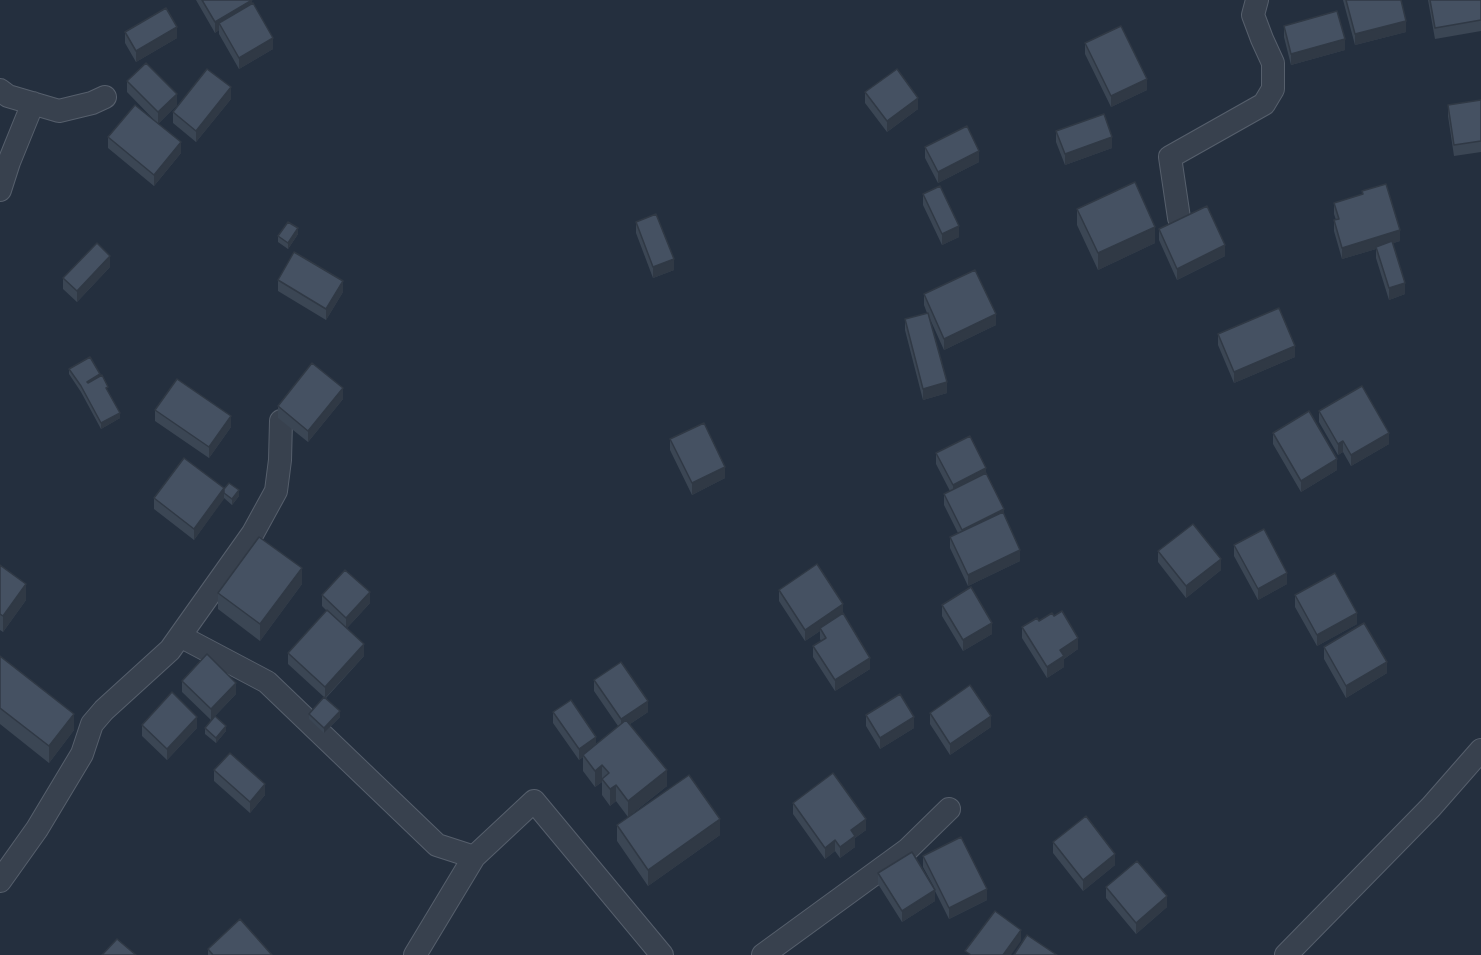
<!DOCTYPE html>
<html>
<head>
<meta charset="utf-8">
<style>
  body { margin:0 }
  canvas { display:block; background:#242f3e }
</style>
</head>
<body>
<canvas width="1481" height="955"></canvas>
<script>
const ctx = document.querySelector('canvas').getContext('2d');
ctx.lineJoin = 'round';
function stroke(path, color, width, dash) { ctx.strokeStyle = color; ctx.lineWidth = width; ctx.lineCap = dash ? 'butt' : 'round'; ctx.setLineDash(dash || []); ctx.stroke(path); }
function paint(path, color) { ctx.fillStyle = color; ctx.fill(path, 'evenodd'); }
const minor = new Path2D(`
  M0 90 8 96 59 111 92 103 105 97
  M0 190 9 162 33 103
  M1179 218 1170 157 1264 104 1273 89V63L1262 39 1253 15 1257 0
  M180 636 267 682 437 845 474 857
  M0 881 37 829 82 754 92 724 104 710 170 650 253 533 276 491 280 460 281 421
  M415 955 474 857 534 801 662 955
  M763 955 907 850 949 809
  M1286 955 1431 807 1481 750`);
stroke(minor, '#565f6c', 24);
stroke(minor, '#38414e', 22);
paint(new Path2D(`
  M196 0H251L252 4 273 49 239 69 219 34V30L215 33Z
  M1343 0H1401L1406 32 1355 45Z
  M1428 0H1481V31L1435 39Z
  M1284 26 1345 50 1291 65 1284 37Z
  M125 32 177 38 136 62 125 43Z
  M1085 43 1147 90 1111 107 1085 54Z
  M127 81 177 105 158 124 127 92Z
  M865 92 918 109 887 132 865 103Z
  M231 99 196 142 173 123V112Z
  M1481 100V152L1454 156 1448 116V105Z
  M1056 131 1112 148 1065 165 1056 142Z
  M108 137 181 153 154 186 108 148Z
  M925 147 979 162 938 183 925 158Z
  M1362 191 1400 241 1393 243 1405 294 1389 300 1376 258V249L1342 259 1334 231V220H1336L1334 214V203L1362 194Z
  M923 194 959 237 942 245 923 205Z
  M1077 209 1155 243 1098 270 1077 225Z
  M636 222 674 270 653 278 636 233Z
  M1159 229 1225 256 1177 280 1159 240Z
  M298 234 288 249 278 242V236Z
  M110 267 77 302 63 289V278Z
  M278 280 343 292 326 320 278 291Z
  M924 294 996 325 944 350 930 319 947 393 923 400 905 330V319L927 313 924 305Z
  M1218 334 1295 357 1234 383 1218 345Z
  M69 369 100 376 120 418 101 429 81 392 69 374Z
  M343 399 308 442 278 418V406Z
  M155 410 231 427 209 458 155 421Z
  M1319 411 1389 444 1351 466 1343 452 1338 455 1319 422Z
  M1273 433 1337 470 1301 492 1273 444Z
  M670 439 725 478 692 495 670 450Z
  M936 453 986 474 1004 515 1020 561 968 586 950 548V537L958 533 944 505V494L950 491 936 464Z
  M224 488 239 496 232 505 224 498 194 540 154 509V498Z
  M1234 545 1287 584 1258 600 1234 556Z
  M1158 551 1221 570 1186 598 1158 562Z
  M0 565 26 600 3 632 0 630Z
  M302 584 260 641 218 609V593Z
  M779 590 843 615 870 669 835 691 813 657V646L821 641 820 639V631L805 641 779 601Z
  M322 595 370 603 347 628 364 656 326 698 340 717 324 733 309 719V714L324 697 288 664V653L327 611 322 606Z
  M1295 595 1357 624 1317 646 1295 607Z
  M942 605 992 634 963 651 942 616Z
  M1039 621 1078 649 1064 659V667L1047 678 1022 638V627Z
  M1324 647 1387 673 1346 698 1324 659Z
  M0 656 74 730 49 763 0 724Z
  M594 680 648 712 630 724 667 786 628 817 616 801 610 806 602 795V782L595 787 583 771V757L579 760 553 723V712L596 744 618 726 594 691Z
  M182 681 236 694 215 716 226 731 216 743 205 734V728L211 720 182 692Z
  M930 713 991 727 950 755 930 724Z
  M866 715 914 728 880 749 866 726Z
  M142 725 197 728 167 760 142 736Z
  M214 770 265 795 250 813 214 781Z
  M793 803 866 830 855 838V847L840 858 835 851 825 859 793 814Z
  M617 825 720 835 648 886 617 841Z
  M1053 842 1115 865 1083 891 1053 853Z
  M923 856 987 900 949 919 935 891V901L902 922 878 884V873L934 887 923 867Z
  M1106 887 1167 907 1136 934 1106 898Z
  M208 949 272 955H208Z`), '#3b4654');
paint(new Path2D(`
  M252 0V11L219 23V30L215 33V22Z
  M1406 21V32L1355 45V34Z
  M177 27V38L136 62V51Z
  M273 38V49L239 69V58Z
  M1345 39V50L1291 65V54Z
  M1147 79V90L1111 107V96Z
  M231 87V99L196 142V131Z
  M177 94V105L158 124V112Z
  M918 98V109L887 132V121Z
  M1112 137V148L1065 165V154Z
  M181 142V153L154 186V175Z
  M979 151V162L938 183V172Z
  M959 226V237L942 245V234Z
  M1155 227V243L1098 270V253Z
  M298 228V234L288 249V243Z
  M1400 230V241L1376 249V247V249L1342 259V248Z
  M1225 245V256L1177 280V269Z
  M110 256V267L77 302V291Z
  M674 259V270L653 278V267Z
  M343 281V292L326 320V309Z
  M1405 283V294L1389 300V288Z
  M996 314V325L944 350V339Z
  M1295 346V357L1234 383V372Z
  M947 382V393L923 400V389Z
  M343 388V399L308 442V431Z
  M120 413V418L101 429V423Z
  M231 416V427L209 458V447Z
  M1389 433V444L1351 466V455Z
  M1343 441V452L1338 455V444Z
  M1337 459V470L1301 492V481Z
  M725 467V478L692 495V483Z
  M986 468V479L953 496V485Z
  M224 488V499L194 540V529Z
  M239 490V496L232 505V499Z
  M1004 509V520L962 541V530Z
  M1020 550V561L968 586V575Z
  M1221 559V570L1186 598V586Z
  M302 568V584L260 641V624Z
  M1287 573V584L1258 600V589Z
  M26 584V600L3 632V616Z
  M370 592V603L346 629V618Z
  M843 604V615L820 628V631L805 641V630Z
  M1357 613V624L1317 646V635Z
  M992 623V634L963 651V640Z
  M1078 638V649L1064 659V667L1047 678V667L1060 650Z
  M364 644V656L325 698V687Z
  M870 658V669L835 691V680Z
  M1387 662V673L1346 698V686Z
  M236 683V694L211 720V709Z
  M648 701V712L621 730V719Z
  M340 711V717L324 733V728Z
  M74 714V730L49 763V746Z
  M991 716V727L950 755V744Z
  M197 717V728L167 760V749Z
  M914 717V728L880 749V738Z
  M226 726V731L216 743V738Z
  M596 737V748L583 755V757L579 760V749Z
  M602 765V782L595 787V771Z
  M667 770V786L628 817V801Z
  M265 784V795L250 813V802Z
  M616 785V801L610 806V789Z
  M720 819V835L648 886V870Z
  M866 819V830L855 838V847L840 858V847L851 830Z
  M835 840V851L825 859V848Z
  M1115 854V865L1083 891V880Z
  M987 889V900L949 919V908Z
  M935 890V901L902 922V911Z
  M1167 896V907L1136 934V923Z
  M1021 930V941L1011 955H1003Z`), '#303945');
const building = new Path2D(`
  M202 0H252L215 22Z
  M1346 0H1401L1406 21 1355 34Z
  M1430 0H1481V20L1435 28Z
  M253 3 273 38 239 58 219 23Z
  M166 8 177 27 136 51 125 32Z
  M1337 11 1345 39 1291 54 1284 26Z
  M1121 26 1147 79 1111 96 1085 43Z
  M146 63 177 94 158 112 127 81Z
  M207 69 231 87 196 131 173 112Z
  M897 69 918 98 887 121 865 92Z
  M1481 100V141L1454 145 1448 105Z
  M135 105 181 142 154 175 108 137Z
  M1104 114 1112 137 1065 154 1056 131Z
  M967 126 979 151 938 172 925 147Z
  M1135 182 1155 227 1098 253 1077 209Z
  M1386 184 1400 230 1342 248 1334 220 1339 219 1334 203 1363 194 1362 191Z
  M940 186 959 226 942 234 923 194Z
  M1207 206 1225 245 1177 269 1159 229Z
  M656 214 674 259 653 267 636 222Z
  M288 222 298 228 288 243 278 236Z
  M1392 241 1405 283 1389 288 1376 247Z
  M97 243 110 256 77 291 63 278Z
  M294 252 343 281 326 309 278 280Z
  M975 270 996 314 944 339 924 294Z
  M1279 308 1295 346 1234 372 1218 334Z
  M928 313 947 382 923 389 905 319Z
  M90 357 100 374 87 382 88 383 102 375 108 387 106 388 120 413 101 423 81 386 69 369Z
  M312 363 343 388 308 431 278 406Z
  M177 379 231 416 209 447 155 410Z
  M1362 386 1389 433 1351 455 1343 441 1338 444 1319 411Z
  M1309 411 1337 459 1301 481 1273 433Z
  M704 423 725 467 692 483 670 439Z
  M970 436 986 468 953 485 936 453Z
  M184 458 224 488 194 529 154 498Z
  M986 473 1004 509 962 530 944 494Z
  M229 483 239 490 232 499 224 493V489Z
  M1003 512 1020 550 968 575 950 537Z
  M1193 524 1221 559 1186 586 1158 551Z
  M1264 529 1287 573 1258 589 1234 545Z
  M259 537 302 568 260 624 218 593Z
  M817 564 843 604 805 630 779 590Z
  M0 565 26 584 3 616 0 614Z
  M345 570 370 592 346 618 322 595Z
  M1335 573 1357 613 1317 635 1295 595Z
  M971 587 992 623 963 640 942 605Z
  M327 610 364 644 325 687 288 653Z
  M1062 611 1078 638 1060 650 1064 656 1047 667 1022 627 1037 618 1039 621 1052 613 1054 616Z
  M843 613 870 658 835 680 813 646 826 638 820 628Z
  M1364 623 1387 662 1346 686 1324 647Z
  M207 654 236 683 211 709 182 681Z
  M0 656 74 714 49 746 0 708Z
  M621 662 648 701 621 719 594 680Z
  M970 685 991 716 950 744 930 713Z
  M172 692 197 717 167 749 142 725Z
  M900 694 914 717 880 738 866 715Z
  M324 697 340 711 324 728 309 714Z
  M571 700 596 737 579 749 553 712Z
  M215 716 226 726 216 738 205 728Z
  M626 720 667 770 628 801 616 785 610 789 602 779 609 773 602 765 595 771 583 755Z
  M230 753 265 784 250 802 214 770Z
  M833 773 866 819 851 830 855 836 840 847 835 840 825 848 793 803Z
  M689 775 720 819 648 870 617 825Z
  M1086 816 1115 854 1083 880 1053 842Z
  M961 837 987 889 949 908 923 856Z
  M912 852 935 890 902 911 878 873Z
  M1137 861 1167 896 1136 923 1106 887Z
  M995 911 1021 930 1003 955H971L965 951Z
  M240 919 272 955H213L208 949Z
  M1027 935 1057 955H1014Z
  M117 939 136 955H102Z`);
paint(building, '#455162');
stroke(building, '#303945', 1.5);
</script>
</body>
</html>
